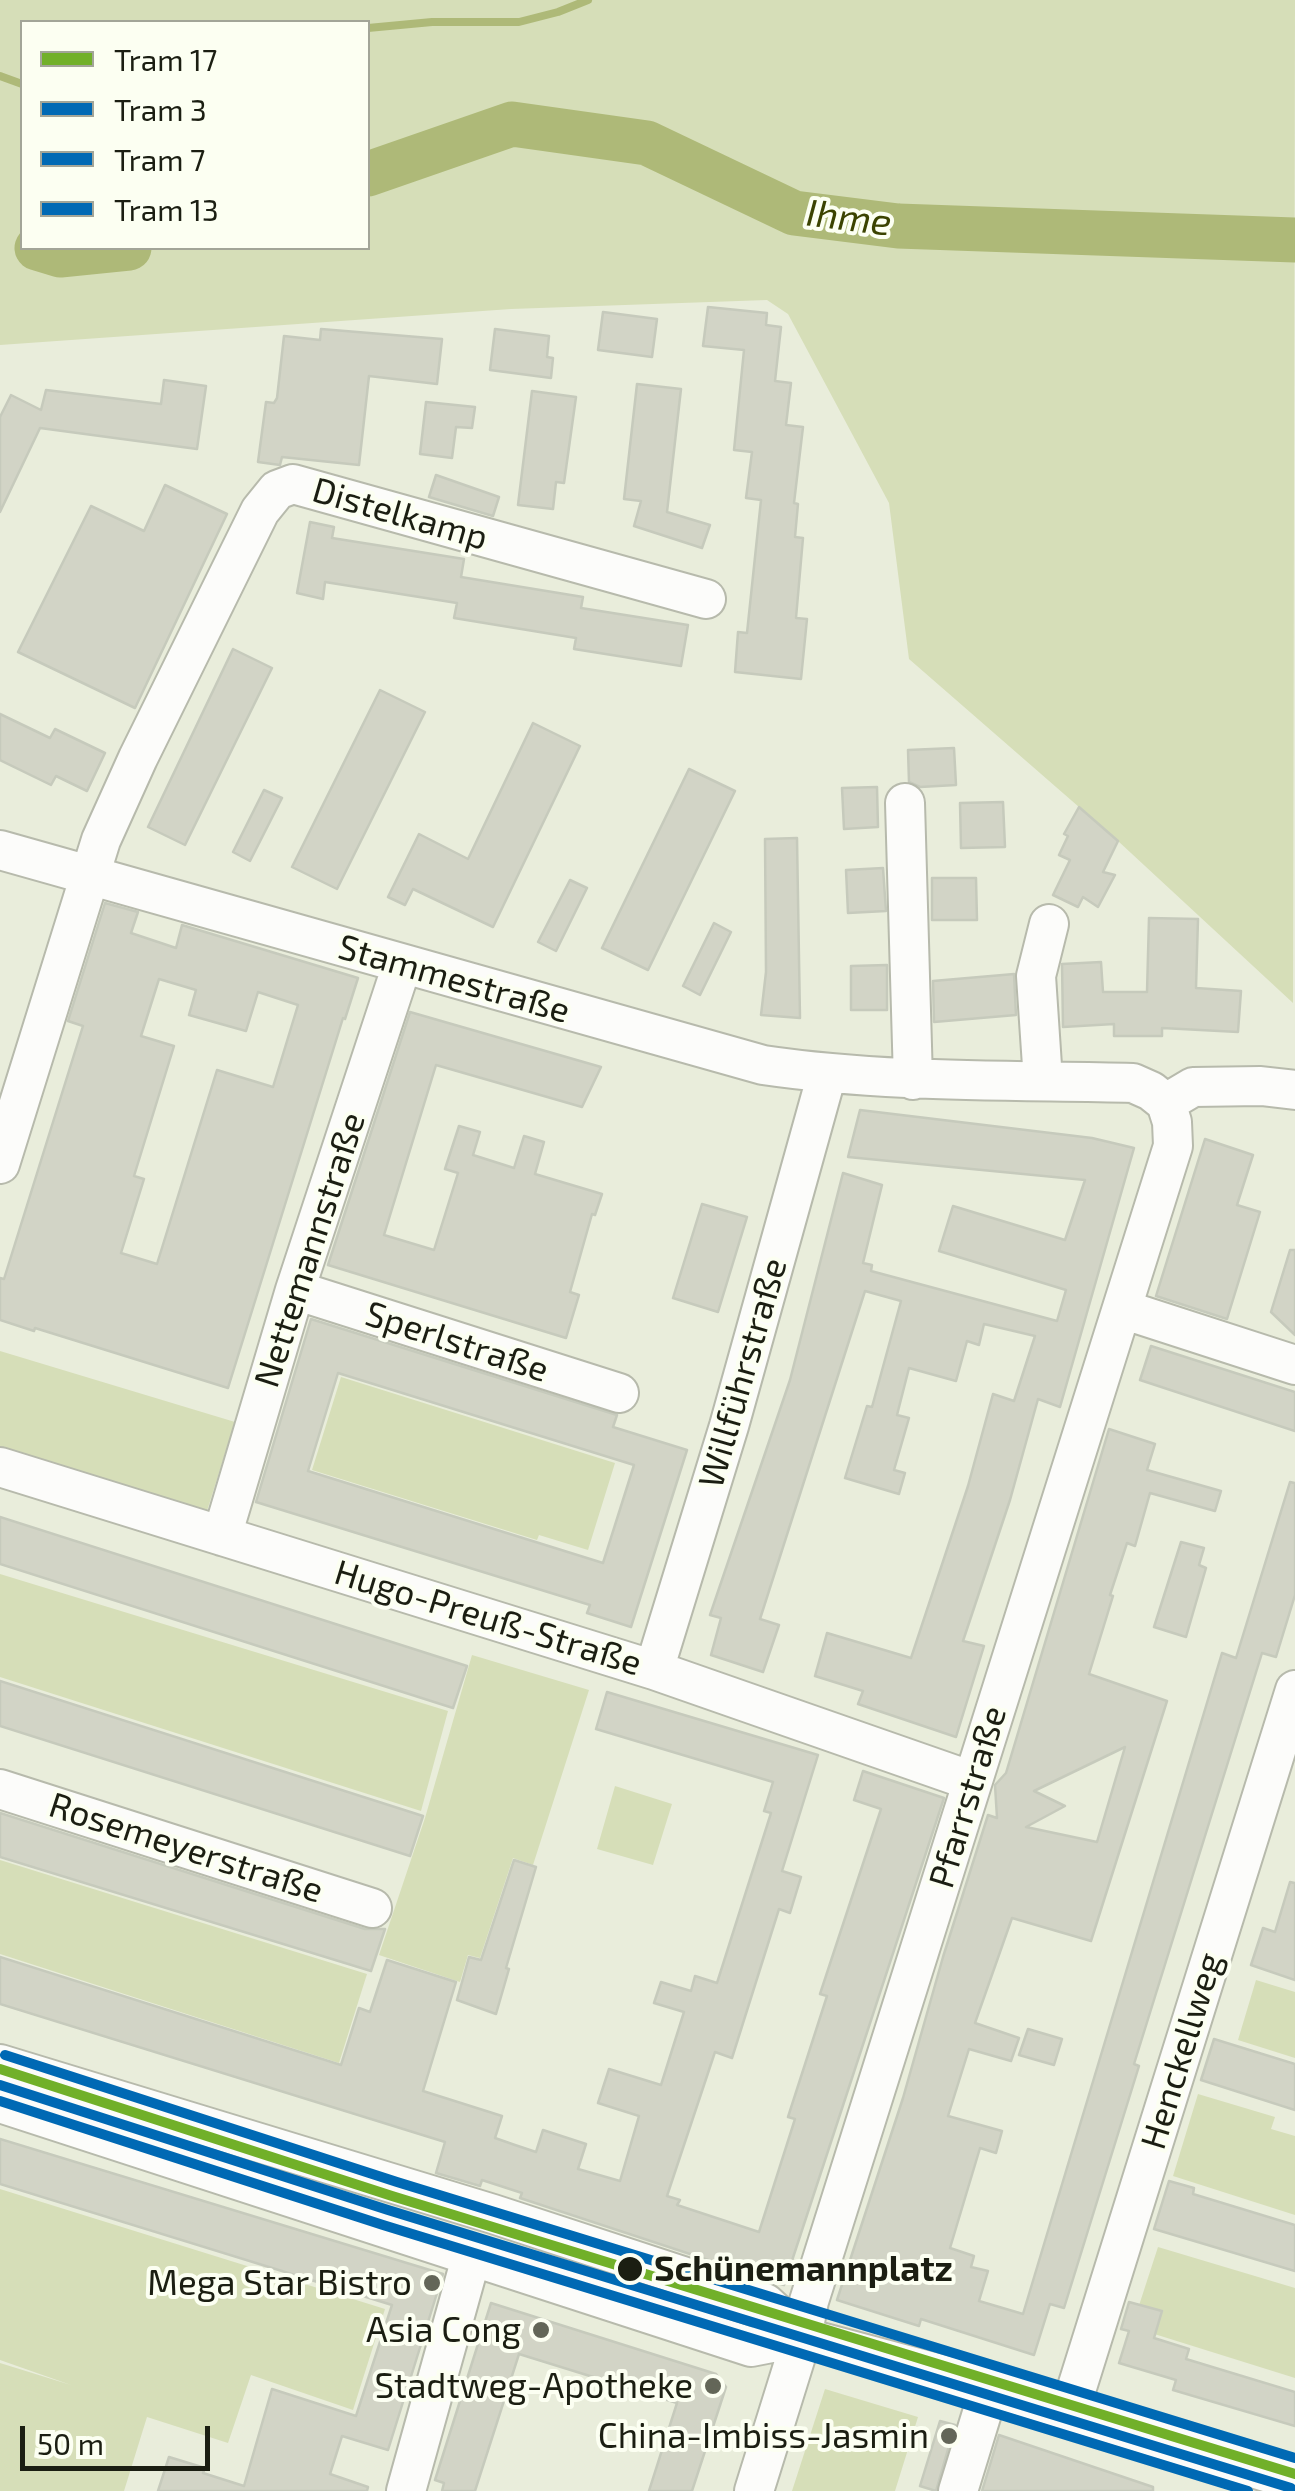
<!DOCTYPE html>
<html>
<head>
<meta charset="utf-8">
<style>
  body { margin:0 }
  #map { position:relative; width:1295px; height:2491px; overflow:hidden; background:#e9eddb; font-family:"Exo 2",sans-serif }
  canvas { display:block }
  .legend { position:absolute; left:20px; top:20px; width:350px; height:230px; box-sizing:border-box; background:#fcfff2; border:2px solid #a2a598; margin:0; padding:12px 18px; list-style:none; font-size:30px; color:#1b1e12 }
  .legend li { display:flex; align-items:center; gap:20px; height:50px }
  .legend b { width:50px; border:2px solid #a2a598 }
  .scale { position:absolute; left:20px; top:2426px; width:190px; height:45px; box-sizing:border-box; border:5px solid #1b1e12; border-top:0; padding-left:12px; font-size:30px; line-height:35px; white-space:nowrap; color:#1b1e12; -webkit-text-stroke:8px #fcfff2; paint-order:stroke }
</style>
</head>
<body>
<div id="map">
<canvas width="1295" height="2491"></canvas>
<ul class="legend">
<li><b style="height:12px;background:#71b029"></b>Tram 17</li>
<li><b style="height:12px;background:#0069b4"></b>Tram 3</li>
<li><b style="height:12px;background:#0069b4"></b>Tram 7</li>
<li><b style="height:12px;background:#0069b4"></b>Tram 13</li>
</ul>
<div class="scale">50 m</div>
</div>
<script>
const ctx = document.querySelector('canvas').getContext('2d');
ctx.lineJoin = 'round';
function paint(path, color) { ctx.fillStyle = color; ctx.fill(path, 'evenodd'); }
function stroke(path, color, width, dash) { ctx.strokeStyle = color; ctx.lineWidth = width; ctx.lineCap = dash ? 'butt' : 'round'; ctx.setLineDash(dash || []); ctx.stroke(path); }
function write(font, color, halo, rows, align = 'center') {
  ctx.font = font + ' "Exo 2",sans-serif'; ctx.lineWidth = 8; ctx.setLineDash([]); ctx.textBaseline = 'middle'; ctx.strokeStyle = halo; ctx.fillStyle = color; for (const [text, x, y, turn = 0] of rows) {
    ctx.save(); ctx.translate(x, y); ctx.rotate((+turn || 0) * Math.PI / 180); ctx.textAlign = isNaN(turn) ? turn : align; if (halo) ctx.strokeText(text, 0, 0); ctx.fillText(text, 0, 0); ctx.restore();
  }
}
paint(new Path2D(`
  M0 0H1295L1293 1003 1118 841 909 659 889 503 788 314 767 300 511 309 0 345ZM22 22H368V248H22Z
  M0 1351 235 1422 206 1514 0 1450Z
  M341 1377 615 1463 588 1550 539 1535 537 1540 312 1470Z
  M0 1574 448 1711 421 1811 0 1677Z
  M472 1655 589 1690 533 1865 513 1858 480 1958 468 1955 460 1982 379 1955 425 1818Z
  M615 1786 672 1804 653 1865 597 1849Z
  M0 1860 367 1974 339 2063 0 1954Z
  M1256 1980 1295 1992V2058L1238 2040Z
  M1198 2094 1275 2117 1271 2129 1295 2136V2215L1173 2176Z
  M0 2189 385 2309 353 2410 251 2375 228 2443 147 2417 124 2491H0V2363L71 2385 0 2360Z
  M1158 2247 1295 2288V2378L1132 2327Z
  M825 2389 918 2417 895 2491H792Z`), '#d6deb8');
stroke(new Path2D(`
  M368 28 432 22H519L558 12 588 0
  M0 76 22 84`), '#aeb978', 8);
stroke(new Path2D(`
  M368 174 512 124 647 143 794 213 898 226 1295 240
  M37 248 60 255 129 248`), '#aeb978', 45);
const building = new Path2D(`
  M708 307 767 313 766 325 781 327 775 381 791 383 786 425 803 427 794 503 798 504 795 537 803 538 796 618 807 619 801 679 735 672 738 632 747 633 761 500 746 498 752 452 734 450 744 350 703 346Z
  M603 312 657 319 652 357 598 350Z
  M321 329 442 339 437 384 369 376 359 465 282 457 280 465 258 462 266 402 274 403 277 398 284 336 320 340Z
  M495 329 549 336 547 357 553 358 551 378 490 370Z
  M164 380 206 386 197 449 40 428 0 512V417L11 395 41 410 46 390 161 404Z
  M637 384 681 389 667 512 710 525 702 548 634 526 641 501 624 499Z
  M532 391 576 397 564 483 556 482 553 509 518 505Z
  M426 402 475 407 472 428 456 427 452 458 420 454Z
  M436 475 499 497 493 516 429 497Z
  M165 485 227 514 135 708 18 652 91 506 144 531Z
  M310 522 334 527 332 538 464 559 461 577 583 597 581 608 688 625 681 666 574 649 576 638 454 618 457 603 325 582 323 599 297 593Z
  M233 649 272 668 185 845 148 827Z
  M380 690 425 712 337 889 292 867Z
  M0 714 50 738 55 729 105 753 87 791 56 776 51 785 0 760Z
  M533 723 580 746 493 927 413 889 405 905 388 897 419 834 468 859Z
  M954 748 956 785 920 787 909 782 908 750Z
  M689 769 735 791 648 970 602 948Z
  M877 787 878 827 844 829 842 788Z
  M264 790 282 798 250 861 233 852Z
  M1003 802 1005 847 961 848 960 803Z
  M1079 807 1118 841 1103 872 1115 875 1098 907 1083 897 1078 907 1053 895 1070 860 1059 855 1068 836 1064 834Z
  M797 838 800 1018 761 1015 766 972 765 839Z
  M883 868 886 911 848 913 846 870Z
  M932 878H976L977 920H932Z
  M570 880 587 888 556 951 538 942Z
  M105 903 138 912 131 933 176 948 182 925 358 978 345 1019 343 1018 228 1388 35 1328 34 1331 0 1320V1278L4 1279 83 1026 68 1021ZM159 979 196 990 189 1015 246 1031 258 992 298 1005 273 1087 217 1070 157 1264 121 1253 144 1179 134 1176 174 1046 141 1036Z
  M1149 918 1198 919 1196 988 1241 991 1238 1032 1162 1028V1036H1114V1024L1063 1027 1062 964 1101 962 1103 992H1147Z
  M714 923 731 932 700 995 683 986Z
  M851 966 887 965V1010H851Z
  M1014 974 1016 1015 934 1022 933 981Z
  M410 1012 601 1067 582 1107 436 1065 384 1235 434 1250 458 1173 445 1169 459 1126 480 1132 473 1155 514 1168 524 1136 544 1142 535 1174 602 1194 595 1215 592 1214 570 1292 579 1295 566 1338 328 1265Z
  M860 1110 1092 1138 1134 1148 1060 1407 1038 1399 1010 1500 963 1641 984 1646 956 1737 858 1704 863 1691 815 1676 827 1633 911 1658 968 1486 993 1394 1014 1401 1035 1336 984 1324 979 1345 967 1341 956 1381 909 1368 897 1415 909 1418 894 1470 905 1473 899 1494 845 1478 867 1406 872 1407 901 1301 865 1291 760 1619 779 1625 763 1672 711 1655 721 1618 710 1615 790 1380 843 1173 882 1185 863 1263 872 1265 871 1271 1057 1321 1066 1290 939 1251 953 1206 1065 1240 1085 1180 848 1157Z
  M1205 1139 1253 1155 1237 1205 1260 1212 1227 1319 1156 1296Z
  M702 1204 747 1217 718 1312 673 1298Z
  M1290 1250H1295V1335L1271 1312Z
  M311 1319 617 1415 613 1427 687 1450 631 1627 587 1613 590 1605 256 1502ZM338 1373 634 1465 603 1563 308 1471Z
  M1151 1346 1295 1392V1431L1140 1380Z
  M1109 1429 1155 1444 1147 1470 1221 1491 1215 1511 1150 1493 1135 1546 1127 1543 1110 1595 1113 1596 1089 1674 1167 1701 1091 1941 1012 1918 975 2023 1019 2038 1011 2061 969 2049 948 2116 1002 2131 996 2153 980 2148 950 2248 974 2256 971 2267 988 2271 979 2301 1023 2314 1222 1653 1236 1658 1290 1482 1295 1483V1595L1276 1657 1262 1653 1134 2064 1139 2066 1064 2308 1050 2304 1034 2355 921 2319 919 2326 837 2300 903 2098 943 1957 988 1815 997 1818 995 1785 1006 1773ZM1125 1747 1097 1842 1026 1827 1065 1806 1034 1791Z
  M0 1517 467 1666 453 1708 0 1564Z
  M1181 1542 1204 1548 1199 1565 1206 1568 1186 1637 1154 1627Z
  M0 1681 423 1816 410 1856 0 1726Z
  M607 1692 818 1755 782 1871 801 1877 790 1913 779 1909 732 2058 715 2052 667 2196 680 2200 677 2205 759 2232 795 2119 788 2117 827 1996 820 1994 881 1809 854 1800 863 1771 944 1798 784 2285 520 2198 522 2193 482 2180 480 2186 436 2173 445 2142 0 2004V1957L341 2065 359 2008 370 2012 387 1960 456 1982 423 2091 502 2116 495 2138 515 2145 536 2152 543 2130 586 2144 578 2169 620 2181 639 2116 598 2103 609 2069 661 2085 684 2012 654 2003 661 1982 691 1991 695 1976 717 1983 771 1813 764 1811 773 1782 596 1729Z
  M0 1813 365 1929H385L371 1971 0 1857Z
  M514 1860 536 1867 506 1968 509 1969 496 2014 457 2000 469 1957 481 1960Z
  M1290 1882 1295 1883V1980L1251 1965 1263 1928 1275 1932Z
  M1028 2029 1062 2039 1054 2065 1019 2055Z
  M1214 2039 1295 2064V2110L1201 2080Z
  M0 2139 443 2274 388 2450 342 2436 330 2474 368 2487 367 2491H158L169 2457 205 2468 203 2473 244 2486 272 2389 356 2416 392 2305 0 2184Z
  M1169 2181 1194 2188 1193 2194 1295 2225V2271L1154 2229Z
  M1129 2302 1162 2311 1154 2338 1189 2349 1186 2359 1295 2392V2426L1173 2390 1176 2380 1119 2363 1129 2331 1121 2329Z
  M491 2303 716 2374 726 2387 692 2491H649L677 2403 519 2354 475 2491H442L444 2483 435 2480Z
  M940 2421 955 2425 936 2491 920 2486Z
  M999 2435 1153 2487V2491H982Z`);
paint(building, '#d2d4c6');
stroke(building, '#c6cabc', 2.5);
const minor = new Path2D(`
  M905 803 913 1080
  M0 850 763 1065C886 1083 1009 1080 1133 1083L1151 1091 1166 1103
  M1043 1081 1036 976 1049 924
  M1166 1103 1193 1087 1261 1086 1295 1090
  M0 1164 101 840 138 758 260 511 277 490 293 484 706 599
  M295 1290 619 1393
  M1122 1309 1295 1365
  M0 1467 654 1670 972 1781
  M222 1536 295 1290 402 965
  M654 1670 729 1426 827 1074
  M0 1789 372 1908
  M0 2064 493 2214 765 2303 802 2337
  M0 2103 751 2347 802 2337 813 2340 990 2387 1295 2481
  M1069 2413 1295 1690
  M406 2491 471 2258
  M754 2491 802 2337 809 2301 1173 1146 1172 1122 1166 1103
  M958 2491 990 2387`);
stroke(minor, '#b7baac', 42);
stroke(minor, '#fcfcfa', 38);
stroke(new Path2D(`
  M0 2069 392 2196 1295 2474`), '#71b029', 10);
stroke(new Path2D(`
  M0 2085 388 2210 1291 2488`), '#0069b4', 10);
stroke(new Path2D(`
  M5 2055 397 2182 1295 2458`), '#0069b4', 10);
stroke(new Path2D(`
  M0 2101 383 2225 1248 2491`), '#0069b4', 10);
for (const [x, y, r, color] of [
  [630,2269,14,"#1b1e12"],
  [432,2283,10,"#636658"],
  [541,2330,10,"#636658"],
  [713,2386,10,"#636658"],
  [949,2436,10,"#636658"]
]) { const dot = new Path2D(); dot.arc(x, y, r, 0, 2 * Math.PI); ctx.fillStyle = color; ctx.fill(dot); stroke(dot, '#fcfff2', 4); }
write('35px', '#1b1e12', '#fcfff2', [
  ["Distelkamp",400,514,16],
  ["Stammestraße",454,979,16],
  ["Nettemannstraße",310,1250,-72],
  ["Sperlstraße",457,1342,18],
  ["Willführstraße",743,1373,-74],
  ["Hugo-Preuß-Straße",488,1618,17],
  ["Pfarrstraße",968,1797,-73],
  ["Rosemeyerstraße",186,1848,18],
  ["Henckellweg",1182,2051,-73]
]);
write('bold 35px', '#1b1e12', '#fcfff2', [
  ["Schünemannplatz",654,2269]
], 'left');
write('35px', '#1b1e12', '#fcfff2', [
  ["Mega Star Bistro",412,2283],
  ["Asia Cong",521,2330],
  ["Stadtweg-Apotheke",693,2386],
  ["China-Imbiss-Jasmin",929,2436]
], 'right');
write('italic 38px', '#3b4300', '#fcfff2', [
  ["Ihme",849,218,7]
]);
</script>
</body>
</html>
